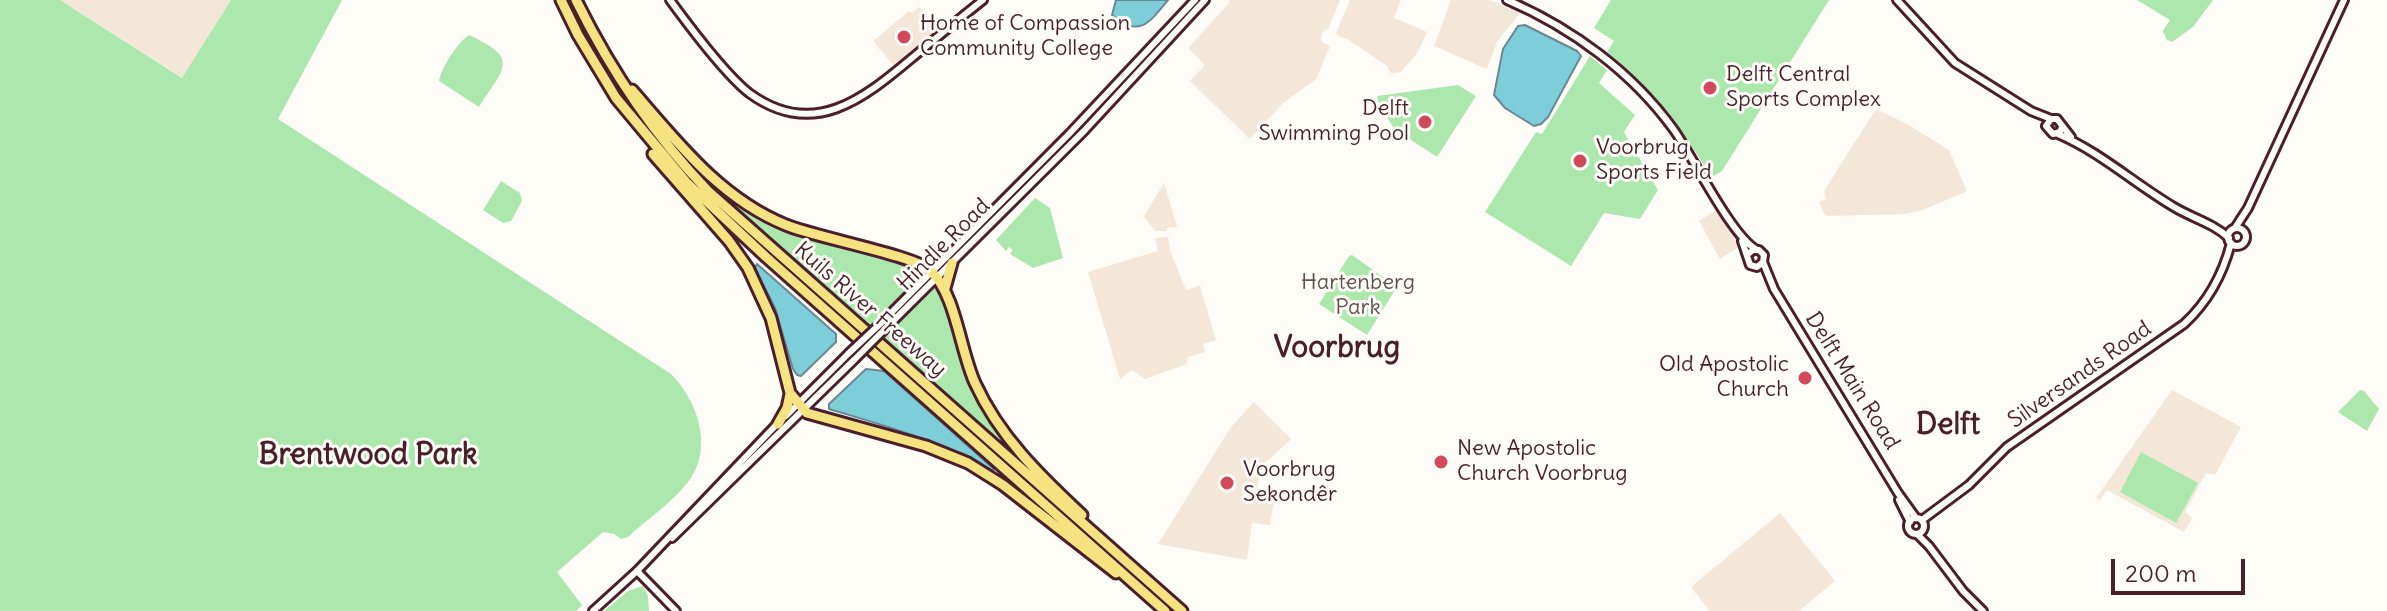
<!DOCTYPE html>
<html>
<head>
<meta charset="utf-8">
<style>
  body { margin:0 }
  #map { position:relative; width:2387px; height:611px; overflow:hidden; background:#fdfcf7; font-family:Delius,sans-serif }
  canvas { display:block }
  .scale { position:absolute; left:2111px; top:559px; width:134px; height:36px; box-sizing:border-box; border:4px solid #4a1f2b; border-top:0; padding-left:10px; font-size:24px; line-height:28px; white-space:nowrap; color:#4a1f2b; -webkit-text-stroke:6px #fdfcf7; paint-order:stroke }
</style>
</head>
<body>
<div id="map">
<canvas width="2387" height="611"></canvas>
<div class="scale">200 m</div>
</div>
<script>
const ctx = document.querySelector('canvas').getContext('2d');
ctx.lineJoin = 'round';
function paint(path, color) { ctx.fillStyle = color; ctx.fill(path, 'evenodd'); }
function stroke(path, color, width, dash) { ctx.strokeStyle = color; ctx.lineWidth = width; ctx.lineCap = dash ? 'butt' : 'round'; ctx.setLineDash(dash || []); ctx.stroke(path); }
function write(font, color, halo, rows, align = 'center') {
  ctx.font = font + ' Delius,sans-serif'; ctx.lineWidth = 6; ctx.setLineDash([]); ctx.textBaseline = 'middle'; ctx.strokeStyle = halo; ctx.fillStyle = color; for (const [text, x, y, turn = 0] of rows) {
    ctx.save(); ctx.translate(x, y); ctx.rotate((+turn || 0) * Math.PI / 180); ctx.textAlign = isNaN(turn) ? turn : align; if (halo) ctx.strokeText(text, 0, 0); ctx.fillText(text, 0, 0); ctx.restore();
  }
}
paint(new Path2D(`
  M60 0H231L183 78Z
  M1228 0H1340L1328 29 1324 30 1321 37 1322 42 1330 46 1316 79 1282 104 1250 139 1190 81 1205 65 1188 48 1230 2Z
  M1350 0H1401L1394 18 1427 32 1418 52 1401 72 1391 73 1387 66 1349 40 1338 36 1336 33Z
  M1451 0H1490L1520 13 1497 42 1487 69 1434 46Z
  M919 7 925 13 924 16 936 28 934 33 894 66 873 41 909 11 912 13Z
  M1876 109 1907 124 1949 150 1966 189 1965 192 1923 210 1904 214 1827 216 1824 214 1819 202 1826 199 1824 191Z
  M1164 183 1177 227 1167 228V231H1155L1144 216Z
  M1716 210H1720L1742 245 1720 259 1699 221Z
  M1168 237 1171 253 1186 290 1200 286 1216 340 1203 344 1205 352 1188 357 1187 364 1145 379 1132 370 1120 379 1088 272 1158 251 1155 238Z
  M2172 390 2241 427 2215 475 2206 473 2185 512 2192 518 2184 532 2107 490 2100 500 2096 498Z
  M1254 402 1291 439 1260 468 1256 497 1274 500 1270 525 1252 523 1247 560 1158 544 1231 427Z
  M1780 513 1835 581 1799 611H1710L1691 587Z`), '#f4e7d8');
paint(new Path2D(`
  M0 0H60L182 78 231 0H342L278 119 671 374C698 401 714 449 688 482 672 503 647 519 628 537L621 539 614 534 603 532 557 572 582 605 576 611H0Z
  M1611 0H1829L1722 171 1712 177C1682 130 1651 88 1607 52L1614 41 1594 28Z
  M2137 0H2213L2193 27 2172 42 2167 40 2163 31 2170 20Z
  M469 35C521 59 504 68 479 107L439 81C442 67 457 43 469 35Z
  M1590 56 1607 70 1599 83 1635 115 1624 132 1658 190 1640 219 1604 213 1571 266 1485 212 1536 132 1542 134Z
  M1458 85 1476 96 1437 157 1394 129 1385 113 1382 114 1377 96Z
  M501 181 520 193 522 201 511 221 503 223 483 210Z
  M721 190 794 232 922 268 924 273 870 326 719 192Z
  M1035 198 1050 208 1063 258 1033 268 1010 254 1013 250 1009 247 1006 251 996 240Z
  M1352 255 1397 287 1367 335 1319 304 1349 256Z
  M938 286C949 298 950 323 955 339 968 383 997 420 1022 459L1020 460 883 337 933 287Z
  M2360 390 2364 391 2379 409 2367 431 2338 412Z
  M2141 452 2198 483 2176 523 2120 492Z
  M643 586 648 596 649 611H604L628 591Z`), '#ace8ae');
const water = new Path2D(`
  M1116 0H1168C1150 22 1139 39 1112 15Z
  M1525 25 1577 51 1581 56 1548 117 1541 124 1534 126 1505 108 1494 95 1503 49 1518 26Z
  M757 264 836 334V342L801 376 797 375 793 369 775 308 755 268Z
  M866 369 884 371 994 469 992 472C943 441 885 426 829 409V404Z`);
paint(water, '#7eced9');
stroke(water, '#698893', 2);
const tertiary = new Path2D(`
  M670 0C689 26 725 74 749 93 813 140 863 99 912 58 935 39 959 19 983 0
  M1507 0C1572 28 1632 72 1674 130 1693 157 1732 237 1757 250
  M1897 0 1955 63 2031 111 2051 119
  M2062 127 2060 132 2053 134 2046 126 2051 119H2057L2071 137
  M2058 134C2100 152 2135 184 2174 207 2192 218 2213 223 2229 238
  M2235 228 2248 208 2344 0
  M2228 237a9 9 0 1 1 18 0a9 9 0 1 1-18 0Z
  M1742 241 1750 265 1757 267 1763 262 1764 255 1759 250H1753L1748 254
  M1763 262 1774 289 1898 493 1916 518
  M1899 500 1910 522
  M1908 526a8 8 0 1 1 16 0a8 8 0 1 1-16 0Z
  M1922 520 1969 485 2007 447 2184 324C2208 302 2223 274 2231 243
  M1917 534 1929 546 1963 591 1983 611
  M637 571 676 611`);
const secondary = new Path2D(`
  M880 324 1069 134 1195 0
  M885 329 1084 131 1205 0
  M786 416 849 353
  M672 538 855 359
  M593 611 637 571 778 423`);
const motorway = new Path2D(`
  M561 0 578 35 616 98 686 182 766 257 1165 611
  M576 0C611 71 653 134 708 191L1182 611
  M632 90C677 142 721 199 786 225 814 237 917 256 931 271 956 295 960 350 975 383 999 436 1040 476 1082 515
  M653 154 729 241 748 268 771 318 790 393 807 413 926 446 968 463 1003 485 1116 573
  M945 288 952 263
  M778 424 787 408 790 394`);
stroke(tertiary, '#4a1f2b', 12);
stroke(secondary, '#4a1f2b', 12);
stroke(motorway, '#4a1f2b', 15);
stroke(tertiary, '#fdfcf7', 6);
stroke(secondary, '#fdfcf7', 6);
stroke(motorway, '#f5e382', 9);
const secondaryBridge = new Path2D(`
  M849 353 880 324
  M855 359 885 329`);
stroke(secondaryBridge, '#4a1f2b', 12, []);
stroke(secondaryBridge, '#fdfcf7', 6);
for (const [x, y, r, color] of [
  [904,37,8,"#d1495b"],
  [1710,88,8,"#d1495b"],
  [1425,122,8,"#d1495b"],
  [1580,161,8,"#d1495b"],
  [1805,378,8,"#d1495b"],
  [1441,462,8,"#d1495b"],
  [1227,483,8,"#d1495b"]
]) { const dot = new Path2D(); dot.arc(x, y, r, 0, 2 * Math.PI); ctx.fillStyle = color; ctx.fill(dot); stroke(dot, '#fdfcf7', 3); }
write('22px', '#4a1f2b', '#fdfcf7', [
  ["Home of Compassion",920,24],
  ["Community College",920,49],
  ["Delft Central",1726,75],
  ["Sports Complex",1726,100],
  ["Delft",1409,109,"right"],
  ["Swimming Pool",1409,134,"right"],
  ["Voorbrug",1596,148],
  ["Sports Field",1596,173],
  ["Old Apostolic",1789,365,"right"],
  ["Church",1789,390,"right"],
  ["New Apostolic",1457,449],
  ["Church Voorbrug",1457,474],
  ["Voorbrug",1243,470],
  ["Sekondêr",1243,495]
], 'left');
write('22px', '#4a1f2b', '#fdfcf7', [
  ["Hindle Road",944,245,-45],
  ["Kuils River Freeway",870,310,41],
  ["Silversands Road",2080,375,-35],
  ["Delft Main Road",1852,381,58]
]);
write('22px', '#62514c', '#fdfcf7', [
  ["Hartenberg",1358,283],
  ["Park",1358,308]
]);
write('bold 30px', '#4a1f2b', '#fdfcf7', [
  ["Voorbrug",1337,348],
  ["Delft",1948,425],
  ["Brentwood Park",368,455]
]);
</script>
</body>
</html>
